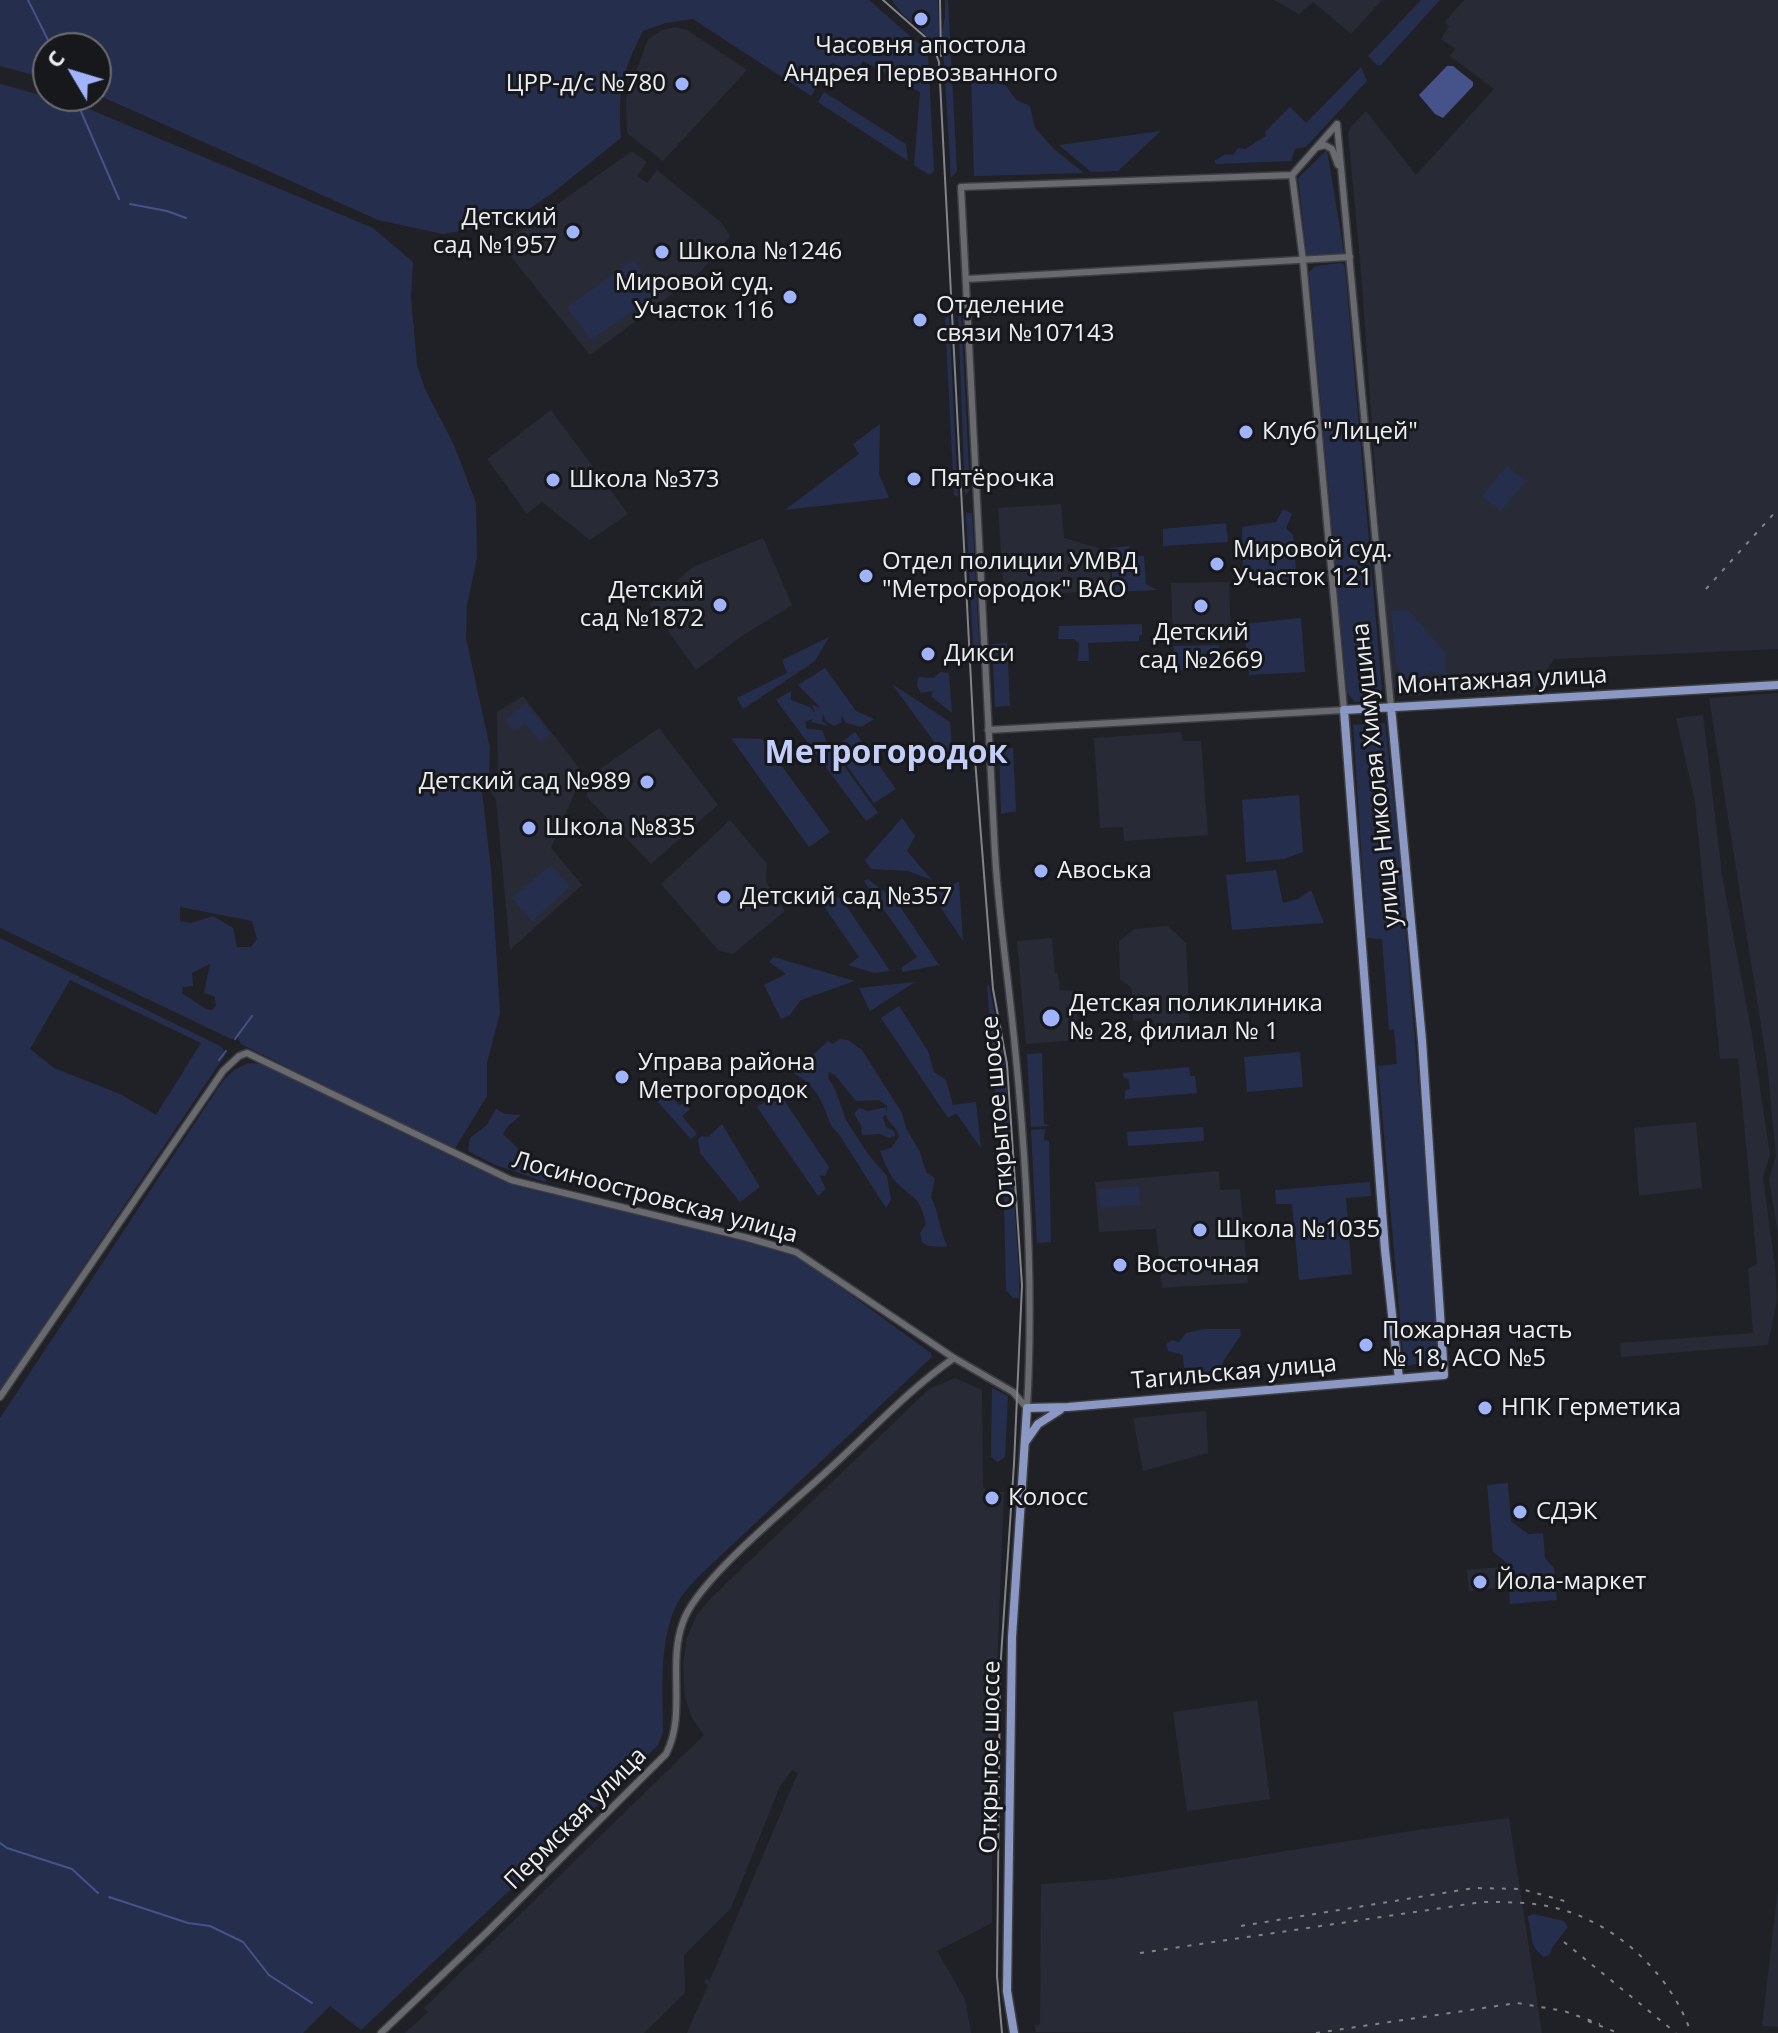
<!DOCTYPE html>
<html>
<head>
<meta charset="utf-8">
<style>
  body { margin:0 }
  #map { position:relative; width:1778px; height:2033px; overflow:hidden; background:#202126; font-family:"Open Sans",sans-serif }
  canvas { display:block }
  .north { position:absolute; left:32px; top:32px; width:80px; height:80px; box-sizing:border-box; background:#16181c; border:2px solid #6c6e71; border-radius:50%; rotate:308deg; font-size:22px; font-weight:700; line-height:32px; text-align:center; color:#edeef1 }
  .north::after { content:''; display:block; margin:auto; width:28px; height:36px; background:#a0b3fd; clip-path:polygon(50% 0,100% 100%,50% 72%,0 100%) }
</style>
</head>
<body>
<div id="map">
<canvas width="1778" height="2033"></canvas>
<div class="north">С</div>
</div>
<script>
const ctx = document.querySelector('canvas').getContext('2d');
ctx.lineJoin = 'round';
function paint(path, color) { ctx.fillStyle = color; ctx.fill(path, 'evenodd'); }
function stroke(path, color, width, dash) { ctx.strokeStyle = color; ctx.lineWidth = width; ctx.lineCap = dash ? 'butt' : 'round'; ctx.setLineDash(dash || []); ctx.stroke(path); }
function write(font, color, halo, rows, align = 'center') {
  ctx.font = font + ' "Open Sans",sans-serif'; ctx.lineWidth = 6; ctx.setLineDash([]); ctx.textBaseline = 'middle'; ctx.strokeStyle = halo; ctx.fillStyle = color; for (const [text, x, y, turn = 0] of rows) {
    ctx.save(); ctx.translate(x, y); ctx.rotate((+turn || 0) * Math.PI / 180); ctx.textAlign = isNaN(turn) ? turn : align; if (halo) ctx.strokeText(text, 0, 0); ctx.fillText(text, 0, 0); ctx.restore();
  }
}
paint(new Path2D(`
  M1274 0H1382L1351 34 1313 2 1299 14Z
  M1464 0H1778V649L1554 659 1534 690 1407 696 1396 691 1390 680 1361 271 1348 133 1350 128 1366 111 1416 175 1494 89 1450 56 1455 49 1441 39 1449 26 1445 22Z
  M675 27 687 30 747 70 663 161 627 133 626 99 648 39 662 30Z
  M632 151 647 162 637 176 647 183 657 170 722 223 730 236 703 269 691 280 590 355 504 248 510 238Z
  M551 410 628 514 590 540 542 502 527 514 487 459Z
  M1061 504 1064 538 1108 551 1111 591 1004 595 998 508Z
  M763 538 792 605 742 636 696 670 649 604 693 567Z
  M1229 582 1231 638 1173 640 1171 583Z
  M1778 693V1234L1769 1179 1776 1156 1767 1063 1709 698Z
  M523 696 583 773 551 848 582 885 510 950 496 799 490 791 498 779 497 712Z
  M1703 715 1722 875 1752 1035 1770 1155 1763 1177 1775 1267 1777 1299 1768 1345 1621 1357 1620 1343 1753 1333 1748 1269 1757 1264 1738 1058 1720 1059 1695 802 1676 718Z
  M659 728 718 805 651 864 586 796 600 769Z
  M1181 732 1183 741H1201L1208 835 1124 841 1123 827 1100 828 1094 738Z
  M730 820 767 864 766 882 785 911 733 954 719 951 661 884Z
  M1168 926 1186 943 1190 1029 1155 1032 1154 1020 1133 1021 1132 988 1120 979 1119 941 1135 929Z
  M1052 938 1055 973 1058 974 1060 990 1075 991 1078 1040 1026 1044 1017 941Z
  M1696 1122 1702 1188 1639 1196 1634 1128Z
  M1219 1171 1220 1190 1240 1189 1248 1283 1162 1288 1156 1229 1099 1232 1095 1182Z
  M955 1378 982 1390 983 1487 988 1492H1004L991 1821 983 1822 986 1842H992V1923L937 1951 965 1999 971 2033H687L708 1985 704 1983 706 1979 710 1980 797 1775 798 1773 792 1770 780 1786 731 1908 684 1955 685 1993 644 2033H405L428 2012 424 2008 704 1735 692 1718 685 1697 683 1665 687 1637 697 1615 711 1598 929 1389Z
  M1206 1411 1208 1453 1143 1471 1133 1418Z
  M1500 1567 1502 1588 1469 1591 1467 1570Z
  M1257 1700 1270 1799 1187 1811 1173 1712Z
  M1509 1818 1542 2033 1036 2032 1035 2025 1040 2024 1041 1884 1113 1879 1417 1830Z
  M1778 1888V2027L1762 2026Z`), '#282b35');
paint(new Path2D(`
  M0 0H869L926 50 928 55 934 171 929 175 914 165 920 92 863 61 853 76 832 63 811 96 693 19 666 23 643 31C621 74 618 91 621 138L554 192 510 222 443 234 378 220 96 94V48H48V79L0 66Z
  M892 0H938L940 56C929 31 905 22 892 0Z
  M945 0H948L957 171 951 178 942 32 945 16Z
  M1421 0H1440L1381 65H1377L1368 56Z
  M1361 67 1367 81 1306 147 1295 149 1291 161 1216 164 1214 161 1226 154 1233 155 1238 148 1245 149 1266 136 1265 132 1290 107 1306 123Z
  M971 74 1006 86 1016 100 1030 106 1035 128 1054 149 1084 173 974 176Z
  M0 84 84 107 373 228 413 262 411 297 417 365 425 389 454 445 476 503 477 558 467 605 466 638 490 748 489 776 482 792 491 869 500 1013 487 1063V1096L454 1150 241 1044 237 1037 231 1039 0 928ZM180 907 252 921 257 939 251 947H237L233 928 213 916 191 923 180 921ZM210 964 204 993 214 996 216 1005 212 1010 206 1009 182 993 183 987 193 986 192 973Z
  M824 92 906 144 908 161 818 102Z
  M1161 131 1118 171 1091 172 1059 145Z
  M1327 150 1344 253 1307 257 1298 178Z
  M634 260 657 294 591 340 567 307Z
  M1342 263 1345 266 1382 690 1375 700 1355 702 1347 693 1309 272 1315 266Z
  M958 312H961L970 489 965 496Z
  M949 316 958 497 954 495 945 318Z
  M880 424 879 474 889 498 785 510 859 454 853 444Z
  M1507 466 1526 481 1501 511 1482 496Z
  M1283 509 1292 514 1286 528 1293 535 1297 580 1253 583 1243 577 1242 527 1276 522Z
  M966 513H972L980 659 974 660Z
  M1226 523 1228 542 1163 546V529Z
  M1129 546 1130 556H1144L1146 584 1157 590 1113 592 1110 548Z
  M1408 610 1446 653V674L1430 671 1424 677 1405 679 1396 664 1391 611Z
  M1301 618 1305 672 1249 675 1244 624Z
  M1142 624V635L1139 636V641L1088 643 1089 661H1078L1079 643 1074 639H1058L1059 626Z
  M829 637 815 661 743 709 737 698 787 673 782 660Z
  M1007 643 1010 706 995 707 992 644Z
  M1219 645V662H1223V668L1179 670 1173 646Z
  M825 668 856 711 874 719 861 727 846 723 842 716 841 723 834 726 826 721 823 714 822 721 829 726 811 722 813 719 805 722 807 729 822 730 826 741 878 813 866 821 776 700 791 691V700L810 707 815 713 812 705 821 708 798 685Z
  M940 672 949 673 952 713 931 696 933 691 921 693 917 686 918 677 934 678Z
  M892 684 950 722 954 769Z
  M526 703 550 734 541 742 525 723 514 731 505 720Z
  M1385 723 1398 841 1436 1290 1438 1361 1404 1366 1378 1066 1397 1064 1394 1029 1389 1030 1382 939 1367 938 1353 725Z
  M855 732 896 789 874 803 834 748Z
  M731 738 762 739 830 832 809 847Z
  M999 748H1013L1016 811 1001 814Z
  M1299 795 1303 852 1284 859 1246 862 1242 800Z
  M902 818 915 836 907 851 932 880 908 871 871 869 865 860Z
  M551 865 570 887 532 921 512 898Z
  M1276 870 1283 903 1298 899 1311 890 1324 923 1232 930 1226 875Z
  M868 879 897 902 939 965 903 972 901 968 917 957 864 881Z
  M950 882 951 885 959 882 963 941 927 887 939 892Z
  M814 892 841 898 890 971 874 973 848 965 859 957Z
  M0 938 222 1047 225 1055 0 1391ZM70 980 201 1043 156 1115 120 1094 54 1068 30 1049Z
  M774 957 855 981 801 1000 790 1015 781 1019 764 985 786 974 769 962Z
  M915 982 870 1011 859 988Z
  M989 985 1005 1065 1019 1272V1298H1013L1006 1290 1004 1203 987 986Z
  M899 1006 928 1051 934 1072 946 1080 953 1105 976 1102 981 1148 956 1113 948 1118 881 1018Z
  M840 1039 848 1040 862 1050 902 1113 906 1128 920 1152 926 1172 935 1178 931 1197C940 1214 938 1227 947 1245L945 1247 928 1246 922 1242 920 1233 926 1224C919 1194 914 1201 896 1182 889 1175 884 1160 880 1151L891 1148 899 1137C898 1126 887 1124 886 1115L883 1117 886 1127 894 1131 895 1136 889 1138 879 1134 862 1135 861 1125 854 1114 859 1108 868 1111 886 1107 887 1113V1106L879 1100 856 1101 835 1075 829 1072 828 1078 835 1089 846 1120 868 1154 887 1176 891 1200 886 1208 838 1133C829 1125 829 1120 825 1110 819 1094 810 1082 795 1074V1064L814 1054 828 1041 832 1044Z
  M1300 1052 1303 1087 1247 1092 1244 1057Z
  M1042 1053 1044 1124 1051 1126 1031 1127 1027 1054Z
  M248 1063 263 1064 507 1183 793 1253 931 1353 932 1357 698 1577C691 1585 683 1593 678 1602 658 1640 663 1690 663 1732L658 1745 542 1860 361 2030 330 2006 303 2033H0V1418L222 1082 234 1070Z
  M1189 1067 1190 1076H1195L1197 1093 1125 1099V1090L1130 1089 1129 1079 1124 1078 1123 1073Z
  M663 1090 680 1105 684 1103 690 1109 682 1116 697 1134 691 1139 648 1091Z
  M779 1093 829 1167 825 1176 819 1175 826 1189 818 1196 757 1107Z
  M496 1109 505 1114 521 1115 508 1126 503 1134 543 1173 547 1179 545 1182 493 1164 468 1151 470 1138 487 1125Z
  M722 1124 760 1187 740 1202 700 1153 698 1139 702 1136 708 1137Z
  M1203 1127 1204 1141 1128 1146 1127 1132Z
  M1045 1129 1044 1140 1049 1141 1051 1242 1037 1243 1031 1130Z
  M1370 1182 1371 1196 1346 1198 1352 1274 1299 1280 1292 1204H1276L1275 1190Z
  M1139 1186 1140 1205 1100 1208 1098 1189Z
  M1205 1329H1240L1241 1335 1224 1360 1219 1374 1211 1371 1206 1373 1204 1378 1191 1376 1184 1367 1183 1355 1168 1351 1166 1344 1172 1340 1179 1342 1186 1333Z
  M992 1388 1008 1396 1005 1457 998 1462 991 1457Z
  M1508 1483 1511 1521 1528 1534 1543 1533 1545 1558 1554 1568 1557 1600 1510 1604 1507 1563 1493 1552 1487 1485Z
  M1533 1914 1564 1921 1568 1927 1552 1948 1550 1954 1544 1957C1526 1944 1535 1935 1527 1917Z`), '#262e4d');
paint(new Path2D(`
  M1447 66H1453L1473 82V86L1443 118 1435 114 1419 95Z`), '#46528a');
stroke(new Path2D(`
  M28 0 52 48
  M76 100 119 199
  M130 204 167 211 186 218
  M235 1039 252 1016
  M219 1060 226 1051
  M0 1843 7 1848 72 1869 98 1893
  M109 1897 188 1923 210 1926 243 1942 269 1975 312 2003`), '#46528a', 2);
const minor = new Path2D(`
  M1337 124 1391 707
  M1318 147 1325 145 1332 149 1338 165
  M1292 175 1337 124
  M967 279 1350 257
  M988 730 1344 710 1303 261 1292 175
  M0 1397 223 1071 239 1056 247 1053 511 1180 748 1238 796 1252 954 1358 1013 1392 1027 1408
  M1027 1408C1034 1288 1027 1168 1015 1048 1009 983 999 919 995 854L961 187 1292 175
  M381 2033 486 1933 666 1754C687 1714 667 1664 683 1622 697 1580 791 1505 826 1472 868 1434 908 1390 954 1358`);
const major = new Path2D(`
  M1399 1379 1385 1250 1344 710 1778 685
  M1026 1441 1038 1424 1060 1410
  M1014 2033 1007 1991 1012 1637 1027 1408 1068 1407 1444 1375 1422 1040 1391 707`);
stroke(minor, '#3c3d41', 9);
stroke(major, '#3c3d41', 11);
stroke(minor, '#686a70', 6);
stroke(major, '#8c98c4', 8);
stroke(new Path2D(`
  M883 0 932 43 939 62 975 759 993 989 1007 1064 1022 1285 1014 1464 1000 1672 997 1976 1002 2033
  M940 0 941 56`), '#838488', 2);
stroke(new Path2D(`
  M1706 589 1778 509
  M1241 1926 1474 1888 1521 1889 1568 1902
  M1564 1942 1676 2033
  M1140 1953 1482 1902C1506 1902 1532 1902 1556 1908 1616 1923 1671 1974 1691 2033
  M1588 2021 1618 2033
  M1316 2033 1517 2003 1564 2011 1600 2024`), '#838488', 2, [4, 8]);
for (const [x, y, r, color] of [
  [921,19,8,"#a0b3fd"],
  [682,84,8,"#a0b3fd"],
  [573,232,8,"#a0b3fd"],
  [662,252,8,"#a0b3fd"],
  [790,297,8,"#a0b3fd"],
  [920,320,8,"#a0b3fd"],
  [1246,432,8,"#a0b3fd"],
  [914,479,8,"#a0b3fd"],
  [553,480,8,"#a0b3fd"],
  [1217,564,8,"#a0b3fd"],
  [866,576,8,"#a0b3fd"],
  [720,605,8,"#a0b3fd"],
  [1201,606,8,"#a0b3fd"],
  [928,654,8,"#a0b3fd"],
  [647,782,8,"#a0b3fd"],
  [529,828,8,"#a0b3fd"],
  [1041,871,8,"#a0b3fd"],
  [724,897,8,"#a0b3fd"],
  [1051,1018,10,"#a0b3fd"],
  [622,1077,8,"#a0b3fd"],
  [1200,1230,8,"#a0b3fd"],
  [1120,1265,8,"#a0b3fd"],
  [1366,1345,8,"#a0b3fd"],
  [1485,1408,8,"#a0b3fd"],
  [992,1498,8,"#a0b3fd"],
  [1520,1512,8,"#a0b3fd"],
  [1480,1582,8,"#a0b3fd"]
]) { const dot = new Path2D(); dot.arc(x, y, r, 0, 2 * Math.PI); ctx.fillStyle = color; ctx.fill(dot); stroke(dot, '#16181c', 3); }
write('24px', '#edeef1', '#16181c', [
  ["Часовня апостола",921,46,"center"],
  ["Андрея Первозванного",921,74,"center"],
  ["ЦРР-д/с №780",666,84,"right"],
  ["Детский",557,218,"right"],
  ["сад №1957",557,246,"right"],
  ["Школа №1246",678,252],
  ["Мировой суд.",774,283,"right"],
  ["Участок 116",774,311,"right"],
  ["Отделение",936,306],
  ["связи №107143",936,334],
  ["Клуб \"Лицей\"",1262,432],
  ["Пятёрочка",930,479],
  ["Школа №373",569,480],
  ["Мировой суд.",1233,550],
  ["Участок 121",1233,578],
  ["Отдел полиции УМВД",882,562],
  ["\"Метрогородок\" ВАО",882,590],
  ["Детский",704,591,"right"],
  ["сад №1872",704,619,"right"],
  ["Детский",1201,633,"center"],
  ["сад №2669",1201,661,"center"],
  ["Дикси",944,654],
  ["Детский сад №989",631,782,"right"],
  ["Школа №835",545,828],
  ["Авоська",1057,871],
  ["Детский сад №357",740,897],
  ["Детская поликлиника",1069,1004],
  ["№ 28, филиал № 1",1069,1032],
  ["Управа района",638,1063],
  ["Метрогородок",638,1091],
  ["Школа №1035",1216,1230],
  ["Восточная",1136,1265],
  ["Пожарная часть",1382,1331],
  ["№ 18, АСО №5",1382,1359],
  ["НПК Герметика",1501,1408],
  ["Колосс",1008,1498],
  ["СДЭК",1536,1512],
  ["Йола-маркет",1496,1582]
], 'left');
write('24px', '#edeef1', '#16181c', [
  ["Монтажная улица",1502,681,-3],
  ["улица Николая Химушина",1377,775,-96],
  ["Открытое шоссе",999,1112,-95],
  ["Лосиноостровская улица",655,1198,15],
  ["Тагильская улица",1234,1373,-5],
  ["Открытое шоссе",991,1757,-89],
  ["Пермская улица",576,1819,-45]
]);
write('bold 32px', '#c3cffa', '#16181c', [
  ["Метрогородок",886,754]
]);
</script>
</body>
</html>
